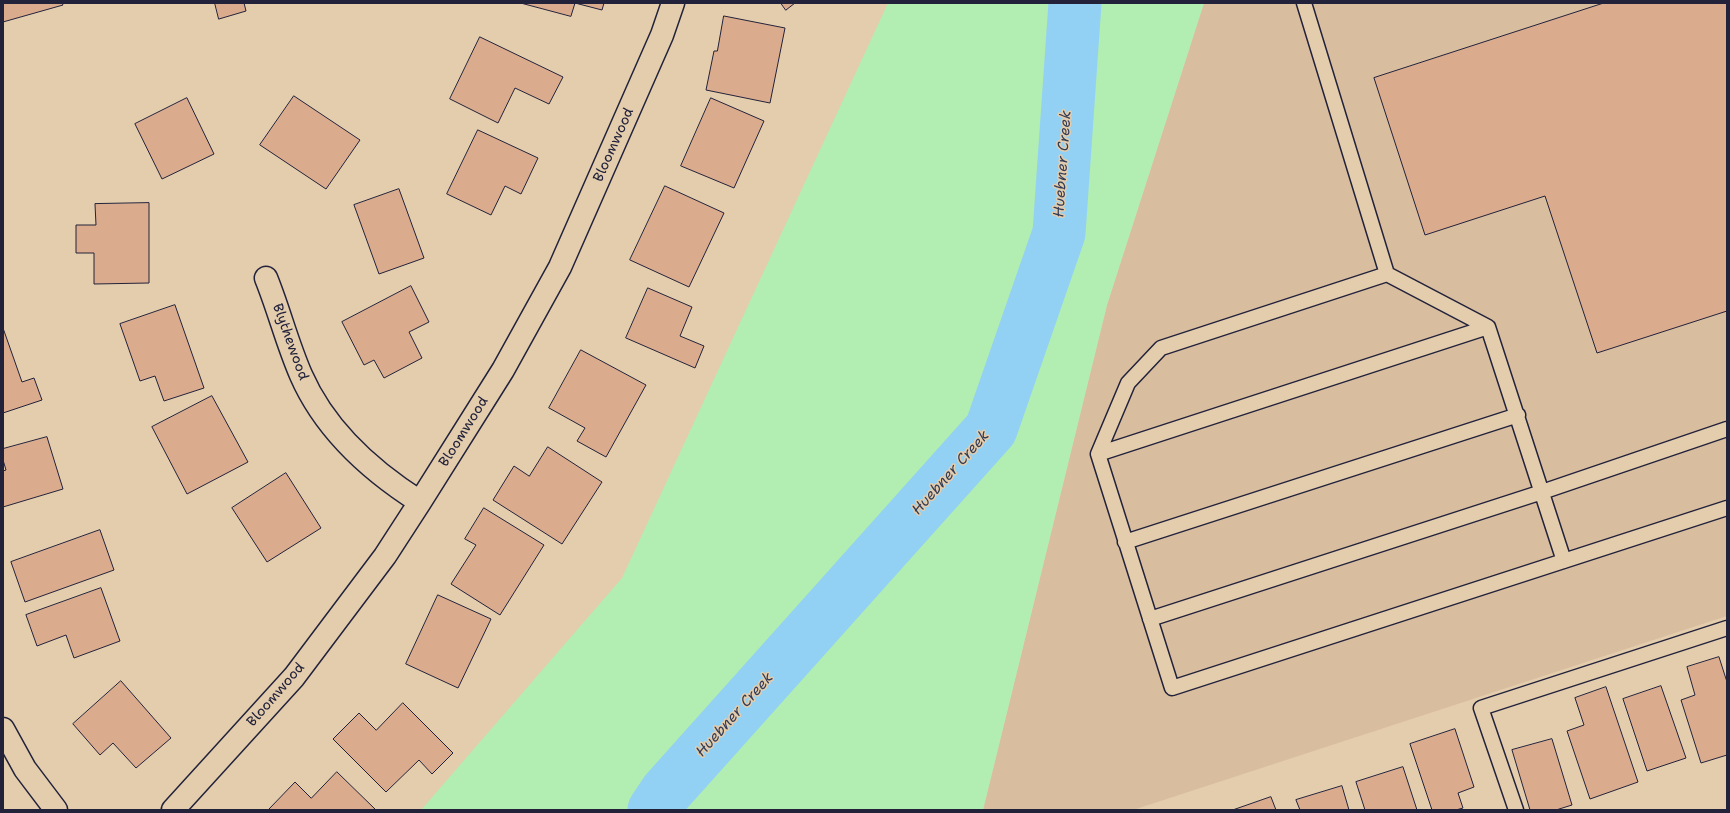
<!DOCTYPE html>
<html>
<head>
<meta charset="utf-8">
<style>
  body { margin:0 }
  #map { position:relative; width:1730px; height:813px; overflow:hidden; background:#e4cdad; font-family:"Shantell Sans",sans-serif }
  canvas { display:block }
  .frame { position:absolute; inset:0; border:4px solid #22223b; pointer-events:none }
</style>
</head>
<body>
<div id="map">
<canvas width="1730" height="813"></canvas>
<div class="frame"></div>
</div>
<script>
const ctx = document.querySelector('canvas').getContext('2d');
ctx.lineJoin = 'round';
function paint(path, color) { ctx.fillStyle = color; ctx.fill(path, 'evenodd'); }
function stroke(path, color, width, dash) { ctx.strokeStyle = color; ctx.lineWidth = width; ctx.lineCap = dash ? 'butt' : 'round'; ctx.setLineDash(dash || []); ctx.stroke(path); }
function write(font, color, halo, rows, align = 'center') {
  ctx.font = font + ' "Shantell Sans",sans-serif'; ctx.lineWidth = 3; ctx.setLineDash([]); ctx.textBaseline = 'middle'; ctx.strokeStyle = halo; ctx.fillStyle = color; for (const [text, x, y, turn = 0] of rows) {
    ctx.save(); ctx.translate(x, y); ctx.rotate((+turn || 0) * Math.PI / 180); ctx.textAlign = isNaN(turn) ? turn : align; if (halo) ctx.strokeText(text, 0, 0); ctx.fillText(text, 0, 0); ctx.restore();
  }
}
paint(new Path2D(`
  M1204 3H1727V616L1133 810H983L1107 305Z`), '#d9bd9f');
paint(new Path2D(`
  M888 3H1204L1107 305 983 810H421L622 578Z`), '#b2edb2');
stroke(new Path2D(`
  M654 810 666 792 991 429 1059 233 1075 3`), '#92d1f3', 53);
const building = new Path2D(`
  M3 3H62L63 5 3 22Z
  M215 3H244L246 11 219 19Z
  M521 3H604L602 10 575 3 571 16Z
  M781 3H795L786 10Z
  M1604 3H1727V311L1597 353 1545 196 1425 235 1374 78Z
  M724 16 785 28 770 103 706 90 714 51H717Z
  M480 37 563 77 549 104 515 88 498 123 450 99Z
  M294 96 360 140 326 189 260 145Z
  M187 98 214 154 162 179 135 124Z
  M711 98 764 121 734 188 681 166Z
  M478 130 538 158 521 194 505 186 491 215 447 194Z
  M665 186 724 213 689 287 630 260Z
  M399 189 424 258 379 274 354 205Z
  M149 203V283L94 284V253H76V225H96L95 204Z
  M411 286 429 322 409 332 422 358 384 378 374 360 364 365 342 322Z
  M648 288 692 307 680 336 704 346 695 368 626 338Z
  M175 305 204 388 164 401 155 376 140 381 120 324Z
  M3 328 22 382 34 378 42 400 3 413Z
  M581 350 646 385 606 457 577 441 585 428 549 408Z
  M212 396 248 462 187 494 152 427Z
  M47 437 63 489 3 507V471L6 470 3 460V449Z
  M548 447 602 482 562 544 493 500 514 466 529 476Z
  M286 473 321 528 267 562 232 508Z
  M484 508 544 545 500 615 451 584 476 545 465 539Z
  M100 530 114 570 25 602 11 562Z
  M101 588 120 641 74 658 66 635 37 646 26 615Z
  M438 595 491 619 458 688 406 664Z
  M1719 657 1727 682V755L1701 763 1681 700 1695 695 1687 667Z
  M121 681 171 738 136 768 113 743 100 755 73 724Z
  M1661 686 1686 758 1647 771 1623 699Z
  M1606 687 1638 782 1590 799 1567 731 1584 725 1575 698Z
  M403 703 453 753 432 774 419 760 386 792 333 739 359 713 376 730Z
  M1455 729 1474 787 1458 793 1463 808 1456 810H1432L1410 744Z
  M1552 739 1572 805 1556 810H1530L1512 750Z
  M1403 767 1417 810H1365L1356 782Z
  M337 772 376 810H270L269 809 295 782 311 798Z
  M1342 786 1349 810H1300L1296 800Z
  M1271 797 1276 810H1233Z`);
paint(building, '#dbab8d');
stroke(building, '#22223b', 1);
const lane = new Path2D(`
  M1304 3 1387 274 1161 348 1128 383 1098 454 1172 688 1727 508
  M1387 274 1488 327 1564 561
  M1098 454 1488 327
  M1125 542 1518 415
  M1150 619 1542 492 1727 429
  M1516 810 1481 708 1727 628`);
const street = new Path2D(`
  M266 278C279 310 287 343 301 375 325 430 371 471 420 502
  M3 729 25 769 56 810
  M173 810 294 677 385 556 420 502 503 370 560 267 662 35 673 3`);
stroke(lane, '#22223b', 17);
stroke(street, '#22223b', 25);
stroke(lane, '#e4cdad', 14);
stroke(street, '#e4cdad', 22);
write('14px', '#22223b', '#e4cdad', [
  ["Bloomwood",614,145,-66],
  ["Blythewood",290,342,70],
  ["Bloomwood",464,432,-58],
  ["Bloomwood",276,695,-49]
]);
write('italic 15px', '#333c57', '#e4cdad', [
  ["Huebner Creek",1063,164,-86],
  ["Huebner Creek",951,473,-48],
  ["Huebner Creek",735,715,-48]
]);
</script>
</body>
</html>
